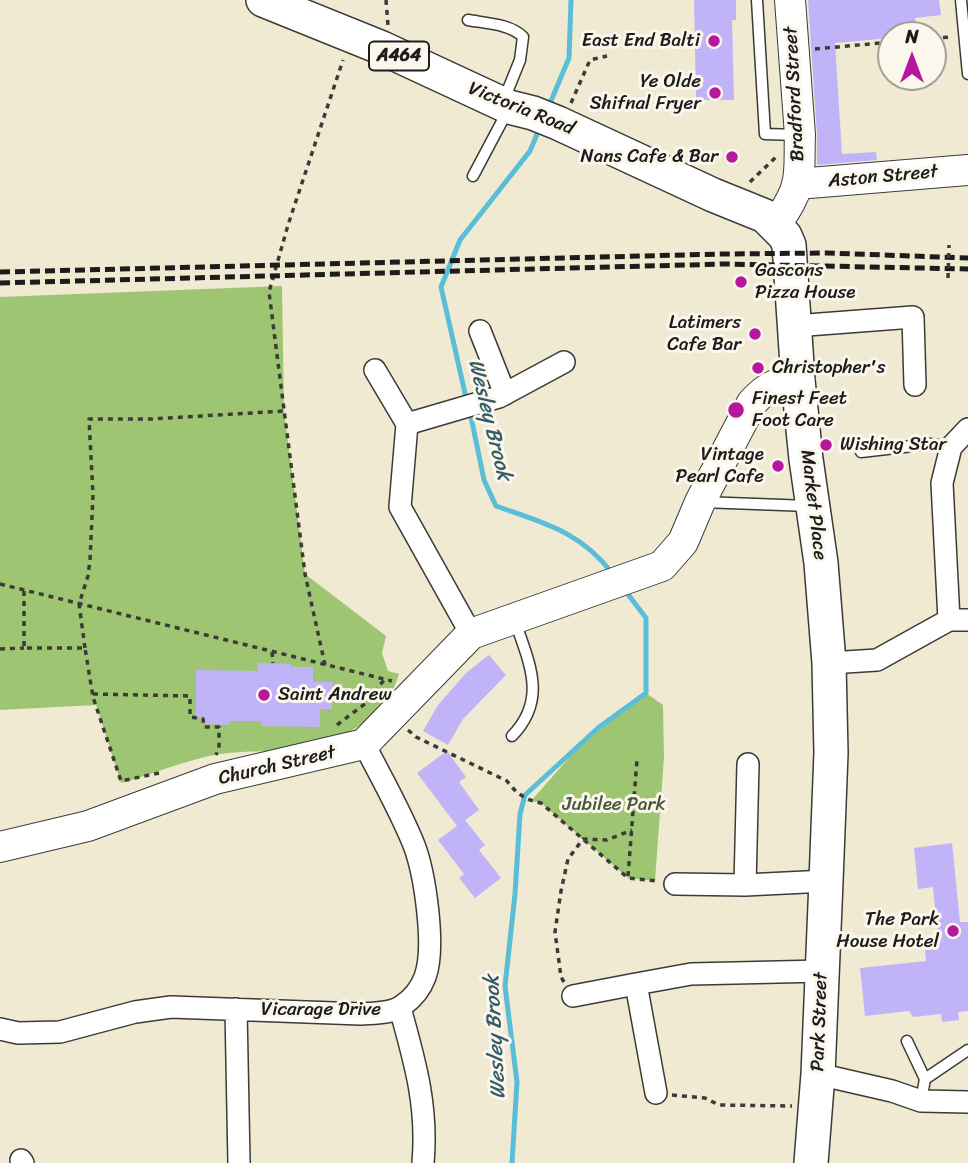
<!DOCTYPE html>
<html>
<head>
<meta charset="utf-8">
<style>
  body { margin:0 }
  #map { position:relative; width:968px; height:1163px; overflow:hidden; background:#efead1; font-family:Sriracha,sans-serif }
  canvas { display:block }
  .north { position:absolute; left:877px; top:21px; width:70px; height:70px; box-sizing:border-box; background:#fbf7ec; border:2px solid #a29f99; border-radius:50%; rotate:0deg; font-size:19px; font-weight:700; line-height:28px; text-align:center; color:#1c1c1c }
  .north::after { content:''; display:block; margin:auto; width:24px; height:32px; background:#b5179e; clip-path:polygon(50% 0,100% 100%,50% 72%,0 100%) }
</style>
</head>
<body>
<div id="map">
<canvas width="968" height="1163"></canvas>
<div class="north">N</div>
</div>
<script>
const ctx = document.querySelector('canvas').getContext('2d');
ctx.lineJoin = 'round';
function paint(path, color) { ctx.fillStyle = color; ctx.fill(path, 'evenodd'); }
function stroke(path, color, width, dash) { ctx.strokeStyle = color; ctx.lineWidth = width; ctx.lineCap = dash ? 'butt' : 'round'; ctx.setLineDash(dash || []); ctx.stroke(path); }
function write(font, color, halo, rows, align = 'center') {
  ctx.font = font + ' Sriracha,sans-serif'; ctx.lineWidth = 6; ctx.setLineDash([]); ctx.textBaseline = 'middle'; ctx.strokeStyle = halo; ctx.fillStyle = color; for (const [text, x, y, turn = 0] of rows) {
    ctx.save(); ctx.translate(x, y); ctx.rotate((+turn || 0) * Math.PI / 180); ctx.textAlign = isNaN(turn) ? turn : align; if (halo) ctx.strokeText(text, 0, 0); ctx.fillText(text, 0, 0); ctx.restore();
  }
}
paint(new Path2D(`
  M282 286 284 411 305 574 386 636 382 653 388 671 399 674C388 714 346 740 306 747 278 753 248 750 220 754 188 759 153 774 121 783L96 705 0 710V297Z
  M646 693 663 705 664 757 655 881 628 878 541 803 531 801 582 743Z`), '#9ec672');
stroke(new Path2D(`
  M548 108 569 58 571 0
  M467 402 441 287 460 240 530 151 540 127
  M470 412 484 480 496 506C543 523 580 531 612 573
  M512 1163 517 1082 505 986 515 894 520 814 525 795 598 728 646 693V618L624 589`), '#5abed8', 5);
paint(new Path2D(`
  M694 0H736V20H732L734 100H696Z
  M808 0H939L941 15 915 18 917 35H891V38L835 43 842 154 876 152 877 160 817 165V134Z
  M489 655 506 675 463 719 448 745 423 731 438 705 466 673Z
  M258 663 291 664V667H313V682H333L332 709H320V727L261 726V721H230V725L205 724V717H196V670L258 671Z
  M447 751 466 777 459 782 479 810 465 820 485 845 479 850 501 878 475 898 459 878 464 874 438 840 457 826 417 773Z
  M952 843 960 922H968V1011L958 1012 959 1020 942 1022 941 1014 913 1017 909 1011 865 1016 860 968 926 961 924 939 938 938 933 887 918 889 914 848Z`), '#c1b3f8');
const lane = new Path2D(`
  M757 0 765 134 798 135
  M961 0 968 74
  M468 20C485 23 511 24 523 37L520 60 503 102
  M473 176 508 110
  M861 452 930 444 951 447
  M702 502 809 506
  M512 736C548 699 529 663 515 621
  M907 1041 925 1079 921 1101
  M925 1079 968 1050`);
const street = new Path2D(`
  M794 326 913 317 915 385
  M480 331 505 394
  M375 370 407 424
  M949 620 942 483 951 447 968 429
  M471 634 400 507 407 424 499 397 564 362
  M829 663 877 660 949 620H968
  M675 884 745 885 826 881
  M745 885 748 764
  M573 996 636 984
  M400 1008C415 1062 428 1106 423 1163
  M236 1009 239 1163
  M0 1029 18 1033 60 1032 135 1012 171 1007 361 1014C374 1013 391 1014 402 1006 412 999 421 988 425 977 436 948 425 874 414 845 400 810 381 777 364 744
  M818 1074 892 1091 921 1101 968 1102
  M656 1093 636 984 691 974 822 971
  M21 1160 23 1163`);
const secondary = new Path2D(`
  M797 184 968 170
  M776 225C784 212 793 200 797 185 801 170 799 151 800 135L790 0
  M0 847 88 826 215 779 364 744 471 634 662 566 683 542 700 502 752 403C766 387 777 382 798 380`);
const primary = new Path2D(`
  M263 0 382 48 509 107 533 113 558 123 713 195 765 216 785 236 789 245 798 380 806 459 821 563 829 663 831 753 826 881 818 1074 811 1163`);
stroke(lane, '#3c3b37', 13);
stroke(street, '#3c3b37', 24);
stroke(secondary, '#3c3b37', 32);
stroke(primary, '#3c3b37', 36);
stroke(new Path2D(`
  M386 0 388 26
  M933 38 952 37
  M815 49 891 42
  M571 103 590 60 607 56
  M750 182 777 156
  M0 584 392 681
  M24 591V648H85L93 697 121 781 159 773
  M85 648 79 604 88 576 90 560 93 495 89 419H151L284 411
  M0 649 24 648
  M272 652 273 663
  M325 665 305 574 269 292 288 225 343 60
  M93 694 190 696V717L203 719 204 727H219V748L216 755
  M337 725 366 703 384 680
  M408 730 416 737 507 781C516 793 525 800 541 803L628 878 656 881
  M628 876 637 760
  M564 982 561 977 555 932 561 891 568 859 583 839 607 840 632 830
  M672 1095 705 1098 719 1105 792 1106`), '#3c3b37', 3.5, [5, 5]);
stroke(lane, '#fff', 10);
stroke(street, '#fff', 21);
stroke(secondary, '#fff', 30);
stroke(primary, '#fff', 33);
stroke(new Path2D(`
  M0 272 724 254 828 253 968 258
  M0 283 724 264 968 269`), '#1c1c1c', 5, [10, 5]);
stroke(new Path2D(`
  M948 278 949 245`), '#3c3b37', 3.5, [5, 5]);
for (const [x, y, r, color] of [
  [714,41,7,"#b5179e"],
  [715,93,7,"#b5179e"],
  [732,157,7,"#b5179e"],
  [741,282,7,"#b5179e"],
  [755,334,7,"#b5179e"],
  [758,368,7,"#b5179e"],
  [736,410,9,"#b5179e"],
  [826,445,7,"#b5179e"],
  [778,466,7,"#b5179e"],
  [264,695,7,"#b5179e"],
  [953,931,7,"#b5179e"]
]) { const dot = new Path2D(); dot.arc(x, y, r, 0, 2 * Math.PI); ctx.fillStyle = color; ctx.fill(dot); stroke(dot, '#fbf7ec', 2.5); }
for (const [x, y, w] of [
  [399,56,60]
]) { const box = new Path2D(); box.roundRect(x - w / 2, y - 14.5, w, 29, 5); ctx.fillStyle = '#fbf7ec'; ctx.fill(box); stroke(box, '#1c1c1c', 2); }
write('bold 18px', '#1c1c1c', null, [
  ["A464",399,56]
]);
write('19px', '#1c1c1c', '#fbf7ec', [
  ["East End Balti",700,41],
  ["Ye Olde",701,82],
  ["Shifnal Fryer",701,104],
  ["Nans Cafe & Bar",718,157],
  ["Gascons",755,271,"left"],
  ["Pizza House",755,293,"left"],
  ["Latimers",741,323],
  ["Cafe Bar",741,345],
  ["Christopher's",772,368,"left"],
  ["Finest Feet",752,399,"left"],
  ["Foot Care",752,421,"left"],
  ["Wishing Star",840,445,"left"],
  ["Vintage",764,455],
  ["Pearl Cafe",764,477],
  ["Saint Andrew",278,695,"left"],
  ["The Park",939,920],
  ["House Hotel",939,942]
], 'right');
write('19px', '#1c1c1c', '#fbf7ec', [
  ["Bradford Street",795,94,-93],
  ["Victoria Road",521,109,22],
  ["Aston Street",883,177,-5],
  ["Market Place",813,505,83],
  ["Church Street",277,766,-13],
  ["Vicarage Drive",321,1010],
  ["Park Street",820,1022,-88]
]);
write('19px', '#4a583a', '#fbf7ec', [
  ["Jubilee Park",614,805]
]);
write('italic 21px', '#355d67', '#fbf7ec', [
  ["Wesley Brook",489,420,76],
  ["Wesley Brook",496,1037,-93]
]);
</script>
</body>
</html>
